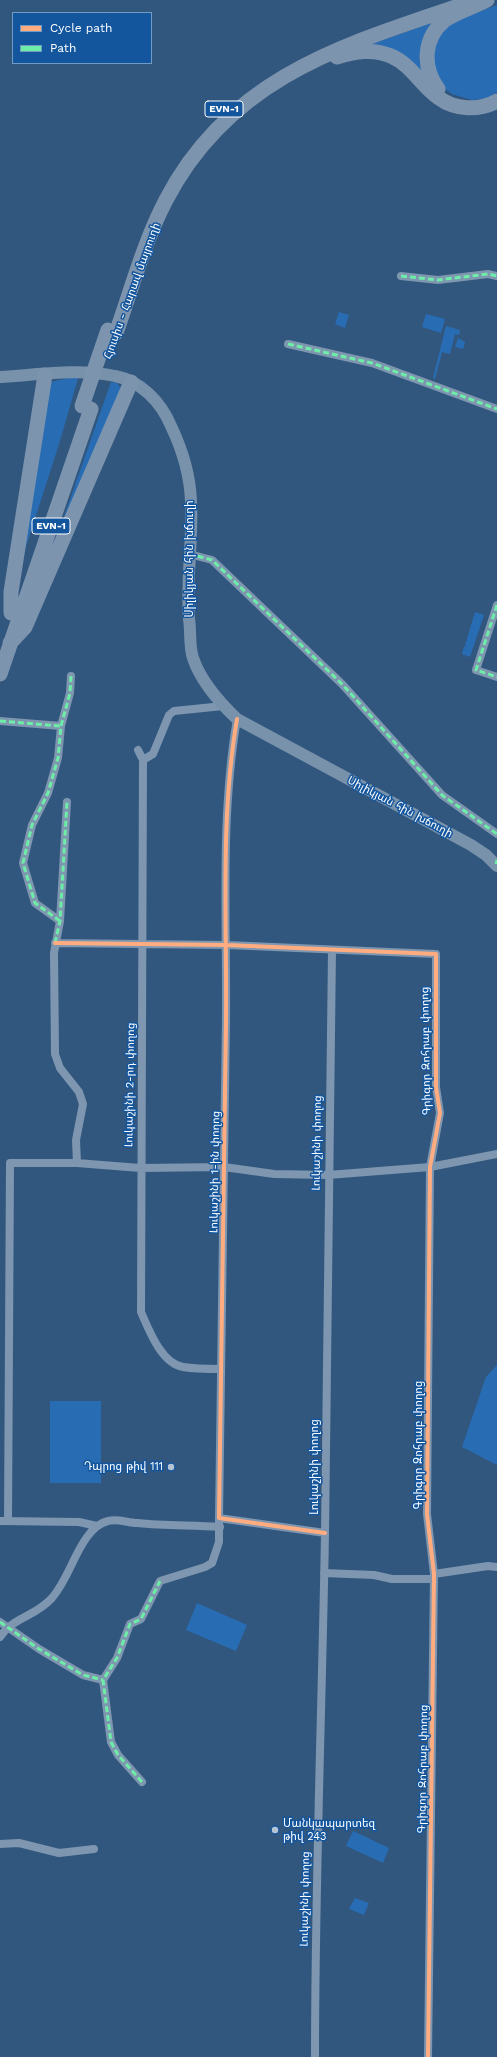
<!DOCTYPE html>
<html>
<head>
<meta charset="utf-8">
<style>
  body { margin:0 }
  #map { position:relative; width:497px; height:2057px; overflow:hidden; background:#32577e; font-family:"Work Sans",sans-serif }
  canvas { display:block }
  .legend { position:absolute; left:12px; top:12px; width:140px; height:52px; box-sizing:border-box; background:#13569e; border:1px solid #719ac5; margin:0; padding:5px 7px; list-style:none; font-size:12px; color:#fff }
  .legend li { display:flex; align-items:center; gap:8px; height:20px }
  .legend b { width:20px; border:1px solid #719ac5 }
</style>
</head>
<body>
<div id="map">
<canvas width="497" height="2057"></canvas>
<ul class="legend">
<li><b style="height:5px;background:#ffac80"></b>Cycle path</li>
<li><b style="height:5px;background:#6deda7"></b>Path</li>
</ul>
</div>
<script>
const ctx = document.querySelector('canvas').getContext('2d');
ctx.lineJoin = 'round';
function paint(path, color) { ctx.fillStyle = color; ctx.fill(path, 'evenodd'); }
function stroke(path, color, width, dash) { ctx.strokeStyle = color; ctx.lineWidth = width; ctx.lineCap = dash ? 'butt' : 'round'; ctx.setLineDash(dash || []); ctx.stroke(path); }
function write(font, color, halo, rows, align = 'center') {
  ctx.font = font + ' "Work Sans","Noto Sans Armenian",sans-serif'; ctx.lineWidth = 3; ctx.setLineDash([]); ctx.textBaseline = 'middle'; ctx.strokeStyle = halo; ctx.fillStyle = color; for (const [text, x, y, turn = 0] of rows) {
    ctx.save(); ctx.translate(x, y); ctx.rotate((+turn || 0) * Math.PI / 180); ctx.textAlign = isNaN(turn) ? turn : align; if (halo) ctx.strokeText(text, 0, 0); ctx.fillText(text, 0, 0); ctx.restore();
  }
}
paint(new Path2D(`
  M497 5V92L487 98 472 100 452 94 440 85 431 61 439 34 455 21Z
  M434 22 422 73 369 45Z
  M339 312 349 315 345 328 335 324Z
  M426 314 445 319 441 333 422 327Z
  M446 326 460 330 459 335 455 334 450 354 442 352 435 379 433 378Z
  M458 338 465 342 463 349 455 347Z
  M68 378H78L60 441 21 562 51 382Z
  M111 382 117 383 123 391 42 580Z
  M475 612 484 615 470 657 462 654 464 646 467 647 465 645Z
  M497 1365V1465L462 1447 486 1377Z
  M50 1401H101V1483H50Z
  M197 1603 247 1625 236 1651 186 1630Z
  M353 1831 389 1848 383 1863 346 1846Z
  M355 1898 369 1903 364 1915 349 1909Z`), '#286db4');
stroke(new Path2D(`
  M401 276 438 280 488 274 497 276
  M288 344 372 363 497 409
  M189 554 212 560 342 684 442 795 497 834
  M497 605 476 670 497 677
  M237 719C220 818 227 919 226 1020 224 1186 221 1352 219 1518L325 1533
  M0 721 61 726
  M138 750 143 760 141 1312C149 1330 161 1363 183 1367 195 1369 208 1369 221 1369
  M143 760 153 754 169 715 174 711 223 706
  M67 802 60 921 54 953 55 1054 60 1068 79 1092 83 1104 76 1140 77 1163
  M60 921 35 903 23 863 32 825 48 793 58 758 61 726 70 693 71 676
  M55 943 227 945 436 954V1087L440 1113 430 1167 427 1514 434 1574 428 2057
  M0 1521 79 1522 97 1526
  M8 1521 10 1163H77L140 1168 224 1167 274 1174 328 1175 430 1167 497 1154
  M324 1573 374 1575 392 1579H434
  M434 1574 488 1566 497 1567
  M0 1622 39 1649 83 1675 103 1680
  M0 1637C13 1617 35 1617 52 1598 68 1579 73 1556 87 1537 92 1530 99 1523 108 1521 118 1518 127 1523 138 1523 165 1526 192 1525 220 1527
  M142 1782 118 1755 111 1742 103 1680 117 1658 130 1624 141 1619 160 1581 205 1567 212 1563 219 1542V1518
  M0 1844 19 1843 59 1853 94 1849
  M315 2057C315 1883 322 1708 325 1534 329 1339 328 1145 332 950`), '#7e96af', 8);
stroke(new Path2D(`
  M0 377C37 375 78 368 115 376 141 381 161 402 171 426 182 449 190 475 191 501 193 541 186 580 189 619 191 631 189 647 193 658 201 682 219 702 237 719L471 845 486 855 497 866`), '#7992ac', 12);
stroke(new Path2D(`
  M337 57C355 52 372 48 391 56 412 65 421 86 439 98 455 110 480 111 497 101
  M438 89C422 67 423 38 445 20 457 12 474 7 487 0
  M116 333C132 288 144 242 166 200 232 73 351 43 476 0
  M11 613V592L45 375
  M10 643 25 627 131 382
  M0 674 91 409`), '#7d94ae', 15);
stroke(new Path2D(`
  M82 406 108 330`), '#7d94ae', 15);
stroke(new Path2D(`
  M401 276 438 280 488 274 497 276
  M288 344 372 363 497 409
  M189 554 212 560 342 684 442 795 497 834
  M497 605 476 670 497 677
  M0 721 61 726
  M496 864 497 860
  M60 921 35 903 23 863 32 825 48 793 58 758 61 726 70 693 71 676
  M55 943 60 921 67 802
  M0 1622 39 1649 83 1675 103 1680
  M142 1782 118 1755 111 1742 103 1680 117 1658 130 1624 141 1619 160 1581`), '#6deda7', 3, [6, 3]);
stroke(new Path2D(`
  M237 719C220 818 227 919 226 1020 224 1186 221 1352 219 1518L325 1533
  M55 943 227 945 436 954V1087L440 1113 430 1167 427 1514 434 1574 428 2057`), '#ffac80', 4);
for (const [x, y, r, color] of [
  [171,1467,4,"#b7c4d2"],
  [275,1830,4,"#b7c4d2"]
]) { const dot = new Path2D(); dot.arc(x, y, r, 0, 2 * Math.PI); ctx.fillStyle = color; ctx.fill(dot); stroke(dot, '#13569e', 1.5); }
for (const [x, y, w] of [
  [224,109,38],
  [51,526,38]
]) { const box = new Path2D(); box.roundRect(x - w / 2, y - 8, w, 16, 3); ctx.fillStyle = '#13569e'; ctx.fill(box); stroke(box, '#fff', 1); }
write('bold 10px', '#fff', null, [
  ["EVN-1",224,109],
  ["EVN-1",51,526]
]);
write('11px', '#fff', '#13569e', [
  ["Հյուսիս - Հարավ մայրուղի",132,291,-70],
  ["Սիլիկյան հին խճուղի",190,559,-90],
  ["Սիլիկյան հին խճուղի",400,807,28],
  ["Գրիգոր Զոհրաբ փողոց",426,1051,-91],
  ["Լուկաշինի 2-րդ փողոց",130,1085,-89],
  ["Լուկաշինի փողոց",317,1143,-89],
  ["Լուկաշինի 1-ին փողոց",215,1172,-89],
  ["Գրիգոր Զոհրաբ փողոց",419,1445,-90],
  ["Լուկաշինի փողոց",315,1467,-90],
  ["Գրիգոր Զոհրաբ փողոց",423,1769,-89],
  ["Լուկաշինի փողոց",305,1899,-89]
]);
write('11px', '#fff', '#13569e', [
  ["Դպրոց թիվ 111",163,1467],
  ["Մանկապարտեզ",283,1824,"left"],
  ["թիվ 243",283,1837,"left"]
], 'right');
</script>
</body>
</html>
